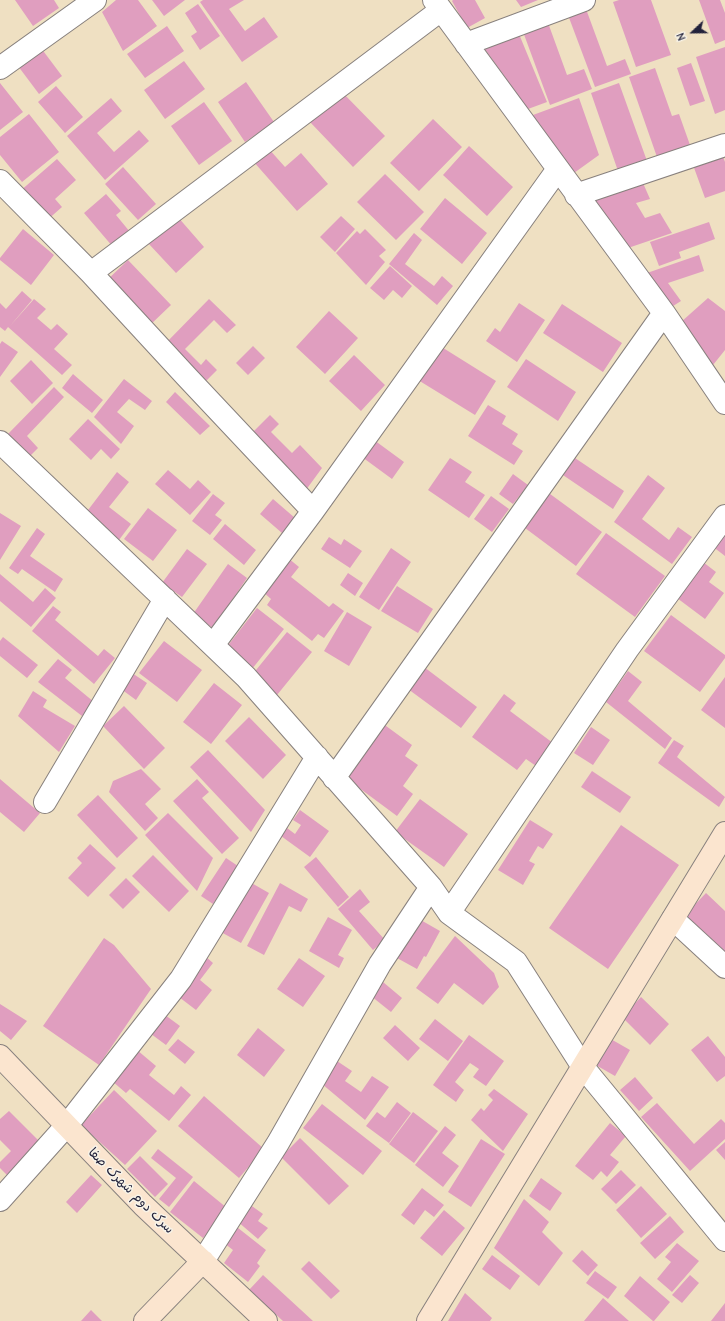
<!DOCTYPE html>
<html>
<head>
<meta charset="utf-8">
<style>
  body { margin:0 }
  #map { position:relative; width:725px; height:1321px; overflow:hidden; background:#efe0c2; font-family:"Comic Neue",sans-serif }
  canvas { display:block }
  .north { position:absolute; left:673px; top:12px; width:40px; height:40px; -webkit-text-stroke:3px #f7f3e8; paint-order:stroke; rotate:248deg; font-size:11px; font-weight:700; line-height:16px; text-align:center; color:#22223b }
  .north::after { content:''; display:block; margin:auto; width:14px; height:18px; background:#22223b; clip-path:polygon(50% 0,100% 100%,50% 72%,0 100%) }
</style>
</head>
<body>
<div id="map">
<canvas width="725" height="1321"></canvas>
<div class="north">N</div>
</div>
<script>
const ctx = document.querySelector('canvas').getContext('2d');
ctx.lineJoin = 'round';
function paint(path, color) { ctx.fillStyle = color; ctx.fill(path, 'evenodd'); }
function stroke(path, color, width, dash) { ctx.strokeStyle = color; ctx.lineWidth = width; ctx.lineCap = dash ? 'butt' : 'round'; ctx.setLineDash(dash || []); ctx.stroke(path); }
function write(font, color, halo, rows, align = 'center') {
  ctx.font = font + ' "Comic Neue","Playpen Sans Arabic",sans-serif'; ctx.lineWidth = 3; ctx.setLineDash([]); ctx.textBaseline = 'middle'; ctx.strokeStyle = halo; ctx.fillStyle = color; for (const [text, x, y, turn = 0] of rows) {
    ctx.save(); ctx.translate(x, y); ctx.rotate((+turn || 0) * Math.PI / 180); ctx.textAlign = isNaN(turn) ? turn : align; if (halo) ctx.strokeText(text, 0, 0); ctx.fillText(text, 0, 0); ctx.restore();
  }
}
paint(new Path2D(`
  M15 0H54L59 8 33 26Z
  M116 0H138L157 26 123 51 102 12Z
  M152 0H185L164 16Z
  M203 0H244L229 9 245 31 264 17 278 37 242 62 200 2Z
  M453 0H475L485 18 467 28 452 1Z
  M516 0H538L521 7Z
  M619 0H651L671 55 636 67 613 2Z
  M699 0H720L725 13V40L715 44Z
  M198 4 220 36 200 50 191 36 197 32 185 13Z
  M586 9 607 66 625 59 631 74 595 87 568 15Z
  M547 20 567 75 584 69 592 89 550 105 522 29Z
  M167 26 184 51 145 78 127 54Z
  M519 34 547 102 528 109 484 48Z
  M38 44 62 76 39 94 15 62Z
  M725 47V110L715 114 696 57Z
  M184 61 205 89 165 119 144 90Z
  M691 63 705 101 690 106 677 68Z
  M655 68 672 116 679 114 690 145 657 157 629 77Z
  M246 82 274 122 245 142 218 102Z
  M0 83 23 112 0 130Z
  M619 83 647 161 618 171 591 93Z
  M56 86 83 117 65 133 38 102Z
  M341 91 385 136 353 167 310 122Z
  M111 98 122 111 97 133 114 152 139 130 149 141 105 180 67 136Z
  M579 98 599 155 574 173 533 115Z
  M204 102 232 141 199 165 171 126Z
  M29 114 59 152 22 182 0 155V137Z
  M433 119 462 147 419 191 390 163Z
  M469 146 513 187 487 216 443 175Z
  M268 148 285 167 301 153 328 184 297 211 253 161Z
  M722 154 725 162V191L705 198 693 165Z
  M57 159 76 180 55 199 62 207 45 222 19 192Z
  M123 167 156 204 138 220 105 184Z
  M385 174 424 212 396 240 357 202Z
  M643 183 650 199 636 203 645 218 660 213 672 233 628 248 594 201Z
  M106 194 121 211 116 215 130 232 113 247 84 213Z
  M445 198 487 233 462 264 420 229Z
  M177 216 204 247 176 273 148 243Z
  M341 216 355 229 335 252 320 237Z
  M709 222 715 239 679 252 681 258 659 266 650 242Z
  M23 229 54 255 31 285 0 260V258Z
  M365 229 386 250 379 256 385 262 366 285 336 253 357 231 360 234Z
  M414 233 422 240 405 264 434 286 442 276 453 286 437 305 389 264Z
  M699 255 704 271 668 283 681 301 670 308 647 273Z
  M128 260 171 305 148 327 105 282Z
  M390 266 412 286 402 298 393 290 384 300 370 288Z
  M22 291 32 300 10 326 34 299 46 309 37 318 51 330 57 324 68 334 54 349 72 365 62 375 8 327 5 331 0 327V303L6 309Z
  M708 298 725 311V350L713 365 681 322Z
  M209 299 236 325 227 333 214 320 185 349 201 365 206 359 217 370 202 385 163 346Z
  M519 303 545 320 517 362 486 341 495 328 500 332Z
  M562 304 622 343 603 372 543 333Z
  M329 311 358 338 325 374 296 347Z
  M2 341 18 352 0 377V344Z
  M253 346 265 358 248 375 236 363Z
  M440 346 496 381 475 415 418 380Z
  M354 355 385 385 361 411 329 381Z
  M526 359 576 392 558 421 507 387Z
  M31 360 53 383 32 404 10 381Z
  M73 374 103 400 92 413 62 388Z
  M124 379 152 401 145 410 129 399 117 412 134 426 121 444 94 417Z
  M54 387 64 397 27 436 38 448 29 457 7 435Z
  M175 392 210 426 200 435 166 402Z
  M488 405 506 416 502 424 518 434 512 444 523 451 514 465 468 436Z
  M270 415 279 424 271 432 292 453 300 445 322 468 303 494 248 437Z
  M88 419 120 449 111 459 101 449 91 460 69 439Z
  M374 440 404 462 392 479 362 457Z
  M569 454 624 491 613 509 557 471Z
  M450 458 472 472 465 482 485 495 469 518 428 490Z
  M168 470 190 489 198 480 211 492 190 515 155 484Z
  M117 472 129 482 109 507 131 524 119 540 85 514Z
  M513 474 528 485 513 504 499 494Z
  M648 475 665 488 642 519 669 540 678 527 692 537 672 564 614 522Z
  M546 491 602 532 576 566 521 525Z
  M213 494 225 503 215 515 222 520 210 535 192 521Z
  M491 496 509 509 492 532 474 519Z
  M273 499 295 518 282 533 260 514Z
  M148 508 177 530 153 561 124 539Z
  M0 513 21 526 0 560Z
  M225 524 256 550 244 565 213 539Z
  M725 526V556L712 546Z
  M37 528 45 534 30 556 63 579 55 592 22 569 18 574 9 568Z
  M606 533 665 576 635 617 576 574Z
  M329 537 341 545 344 539 362 551 350 568 321 549Z
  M391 548 411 562 379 610 359 597Z
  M187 549 207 564 182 597 162 583Z
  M288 558 299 567 291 577 329 607 333 603 344 611 324 638 318 634 312 641 267 605 271 599 262 591Z
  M703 562 716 572 709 582 724 593 705 619 677 598Z
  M228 564 247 578 213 628 193 614Z
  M348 573 363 583 355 596 340 585Z
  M0 574 33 602 45 588 56 598 31 627 0 601Z
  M397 586 433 609 418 633 381 611Z
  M53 606 61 612 55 620 98 656 104 649 115 658 94 684 32 631Z
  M257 608 284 629 252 669 226 648Z
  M347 612 372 627 349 666 324 651Z
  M671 615 725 655V658L700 692 644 651Z
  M287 632 312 652 277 695 252 675Z
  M3 637 38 665 27 678 0 656V641Z
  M164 641 202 670 177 702 139 673Z
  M58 659 72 670 65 678 94 702 82 716 38 682Z
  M424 667 477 707 461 728 408 689Z
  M628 671 642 682 628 701 672 738 665 749 606 702Z
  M132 673 147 683 136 700 121 689Z
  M725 677V728L701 710Z
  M214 683 242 705 211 744 183 722Z
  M33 691 47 700 43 707 75 726 59 752 18 716Z
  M504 694 516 703 510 711 553 743 536 766 526 759 517 770 472 737Z
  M124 706 165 748 144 769 103 726Z
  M249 717 286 755 263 779 225 741Z
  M382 723 412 745 405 756 418 765 403 786 413 794 397 816 343 776Z
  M591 727 610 740 593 765 574 753Z
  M674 740 684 746 677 757 725 797 719 807 658 763Z
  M208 750 265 810 251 832 190 767Z
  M141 769 161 789 145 804 158 818 145 831 109 792 113 781Z
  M592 771 631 797 620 813 581 787Z
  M0 779 40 813 24 832 0 812Z
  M197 779 209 792 202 798 239 838 222 854 173 801Z
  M98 795 138 838 117 858 77 815Z
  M420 799 468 834 444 867 395 832Z
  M300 810 329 831 310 857 281 836 287 828 295 834 301 825 293 820Z
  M168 813 213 858 197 891 145 835Z
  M530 820 553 834 543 849 538 846 529 861 535 864 523 885 498 870Z
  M621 825 679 865 608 969 549 928Z
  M90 844 116 868 88 897 68 878 82 863 77 858Z
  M153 855 189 891 169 912 132 876Z
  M316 857 349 897 338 907 304 867Z
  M226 858 238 866 213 904 201 896Z
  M126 878 140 892 123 909 109 895Z
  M248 881 269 893 241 943 219 931Z
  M280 883 308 899 301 912 289 906 264 955 247 946Z
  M360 889 370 902 359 911 385 940 373 950 338 909Z
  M706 893 725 911V959L682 918Z
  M328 917 352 930 338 955 344 958 339 968 309 951Z
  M419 919 440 931 426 957 424 956 417 969 397 958Z
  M455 936 494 973 499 987 483 1005 454 983 438 1004 416 988Z
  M104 938 114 945 151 989 99 1065 43 1026Z
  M205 956 213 963 200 980 212 990 196 1010 175 994Z
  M299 958 325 976 303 1007 277 989Z
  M383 982 402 998 391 1012 371 996Z
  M641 997 669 1024 650 1045 622 1017Z
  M0 1004 27 1021 11 1040 0 1031Z
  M161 1012 180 1026 166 1045 147 1031Z
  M435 1019 463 1041 448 1061 419 1039Z
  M395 1025 420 1048 408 1061 383 1038Z
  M258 1028 285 1050 264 1077 237 1055Z
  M469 1035 504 1061 486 1086 473 1077 479 1069 470 1063 455 1082 464 1090 456 1102 433 1085Z
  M708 1036 725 1057V1076L717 1082 691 1050Z
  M609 1038 630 1050 615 1076 594 1064Z
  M178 1039 195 1052 185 1064 168 1050Z
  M137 1050 156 1066 149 1075 174 1095 181 1086 191 1095 169 1121 130 1089 126 1093 112 1081Z
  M337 1061 352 1071 345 1081 361 1092 372 1076 389 1087 365 1120 322 1084Z
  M635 1077 653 1098 639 1111 620 1090Z
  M494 1089 528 1114 503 1151 471 1120 481 1108 484 1111 493 1100 488 1095Z
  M114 1090 157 1131 125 1165 81 1125Z
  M204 1096 264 1149 239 1178 178 1126Z
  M397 1102 411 1113 389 1143 366 1126 377 1112 385 1118Z
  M657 1103 694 1144 721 1119 725 1123V1139L690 1171 641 1117Z
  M322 1104 382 1151 363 1175 303 1128Z
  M9 1111 45 1147 12 1180 0 1168V1162L11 1151 0 1140V1119Z
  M413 1112 438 1131 414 1163 389 1144Z
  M610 1123 626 1136 610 1155 619 1162 607 1177 601 1171 593 1180 575 1166Z
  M445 1126 456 1135 442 1153 459 1166 443 1187 415 1165Z
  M300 1138 349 1186 329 1205 281 1157Z
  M481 1139 505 1154 471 1207 448 1192Z
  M725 1142V1160L716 1150Z
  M158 1149 193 1177 169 1207 159 1199 176 1178 151 1158Z
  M140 1156 168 1184 155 1197 127 1169Z
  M621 1170 636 1185 616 1204 601 1189Z
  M91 1175 102 1185 77 1213 66 1202Z
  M541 1178 562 1193 550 1211 529 1196Z
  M194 1181 227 1208 203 1238 170 1212Z
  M641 1186 667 1214 641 1238 616 1210Z
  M422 1188 444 1205 434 1217 425 1210 414 1225 401 1215Z
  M524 1199 549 1222 542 1232 563 1253 539 1286 494 1248Z
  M249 1204 263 1214 258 1221 268 1228 258 1239 237 1221Z
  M444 1210 465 1228 442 1256 420 1238Z
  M670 1216 684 1232 655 1259 640 1243Z
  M233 1224 266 1250 257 1263 260 1266 248 1282 224 1263 233 1250 220 1240Z
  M677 1243 699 1261 672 1292 657 1279 671 1262 665 1257Z
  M582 1250 598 1265 588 1276 572 1261Z
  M492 1255 520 1276 510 1290 482 1269Z
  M309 1261 340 1291 331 1299 301 1269Z
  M595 1271 617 1287 608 1299 586 1283Z
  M263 1275 313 1321H283L249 1290Z
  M690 1275 699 1283 682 1303 672 1295Z
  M640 1276 670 1302 654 1321H653L624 1296Z
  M465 1293 492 1318 490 1321H448Z
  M603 1298 629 1321H584Z
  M725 1303V1321H711Z
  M91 1310 102 1321H81Z`), '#e09ebf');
const street = new Path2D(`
  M434 0 664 313 725 403
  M466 44 584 0
  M0 68 95 0
  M0 181 91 273 186 376 313 511
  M576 195 725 145
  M91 273 441 10
  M0 442 246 677 431 887 449 913 516 962 583 1067 725 1240
  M213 645 313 511 558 169
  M334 778 664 313
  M45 802 165 599
  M449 913 627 650 725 516
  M673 919 725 967
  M0 1200 67 1125 181 979 317 757
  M203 1261 278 1143 380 964 431 887`);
const secondary = new Path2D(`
  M0 1056 143 1205 266 1321
  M145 1321 203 1261
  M428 1321 725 833`);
stroke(street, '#88817e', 24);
stroke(secondary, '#88817e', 24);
stroke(street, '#fff', 22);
stroke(secondary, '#fbe5cf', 22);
write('13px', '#22223b', '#f7f3e8', [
  ["سرک دوم شهرک صفا",131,1191,45]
]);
</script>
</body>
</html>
